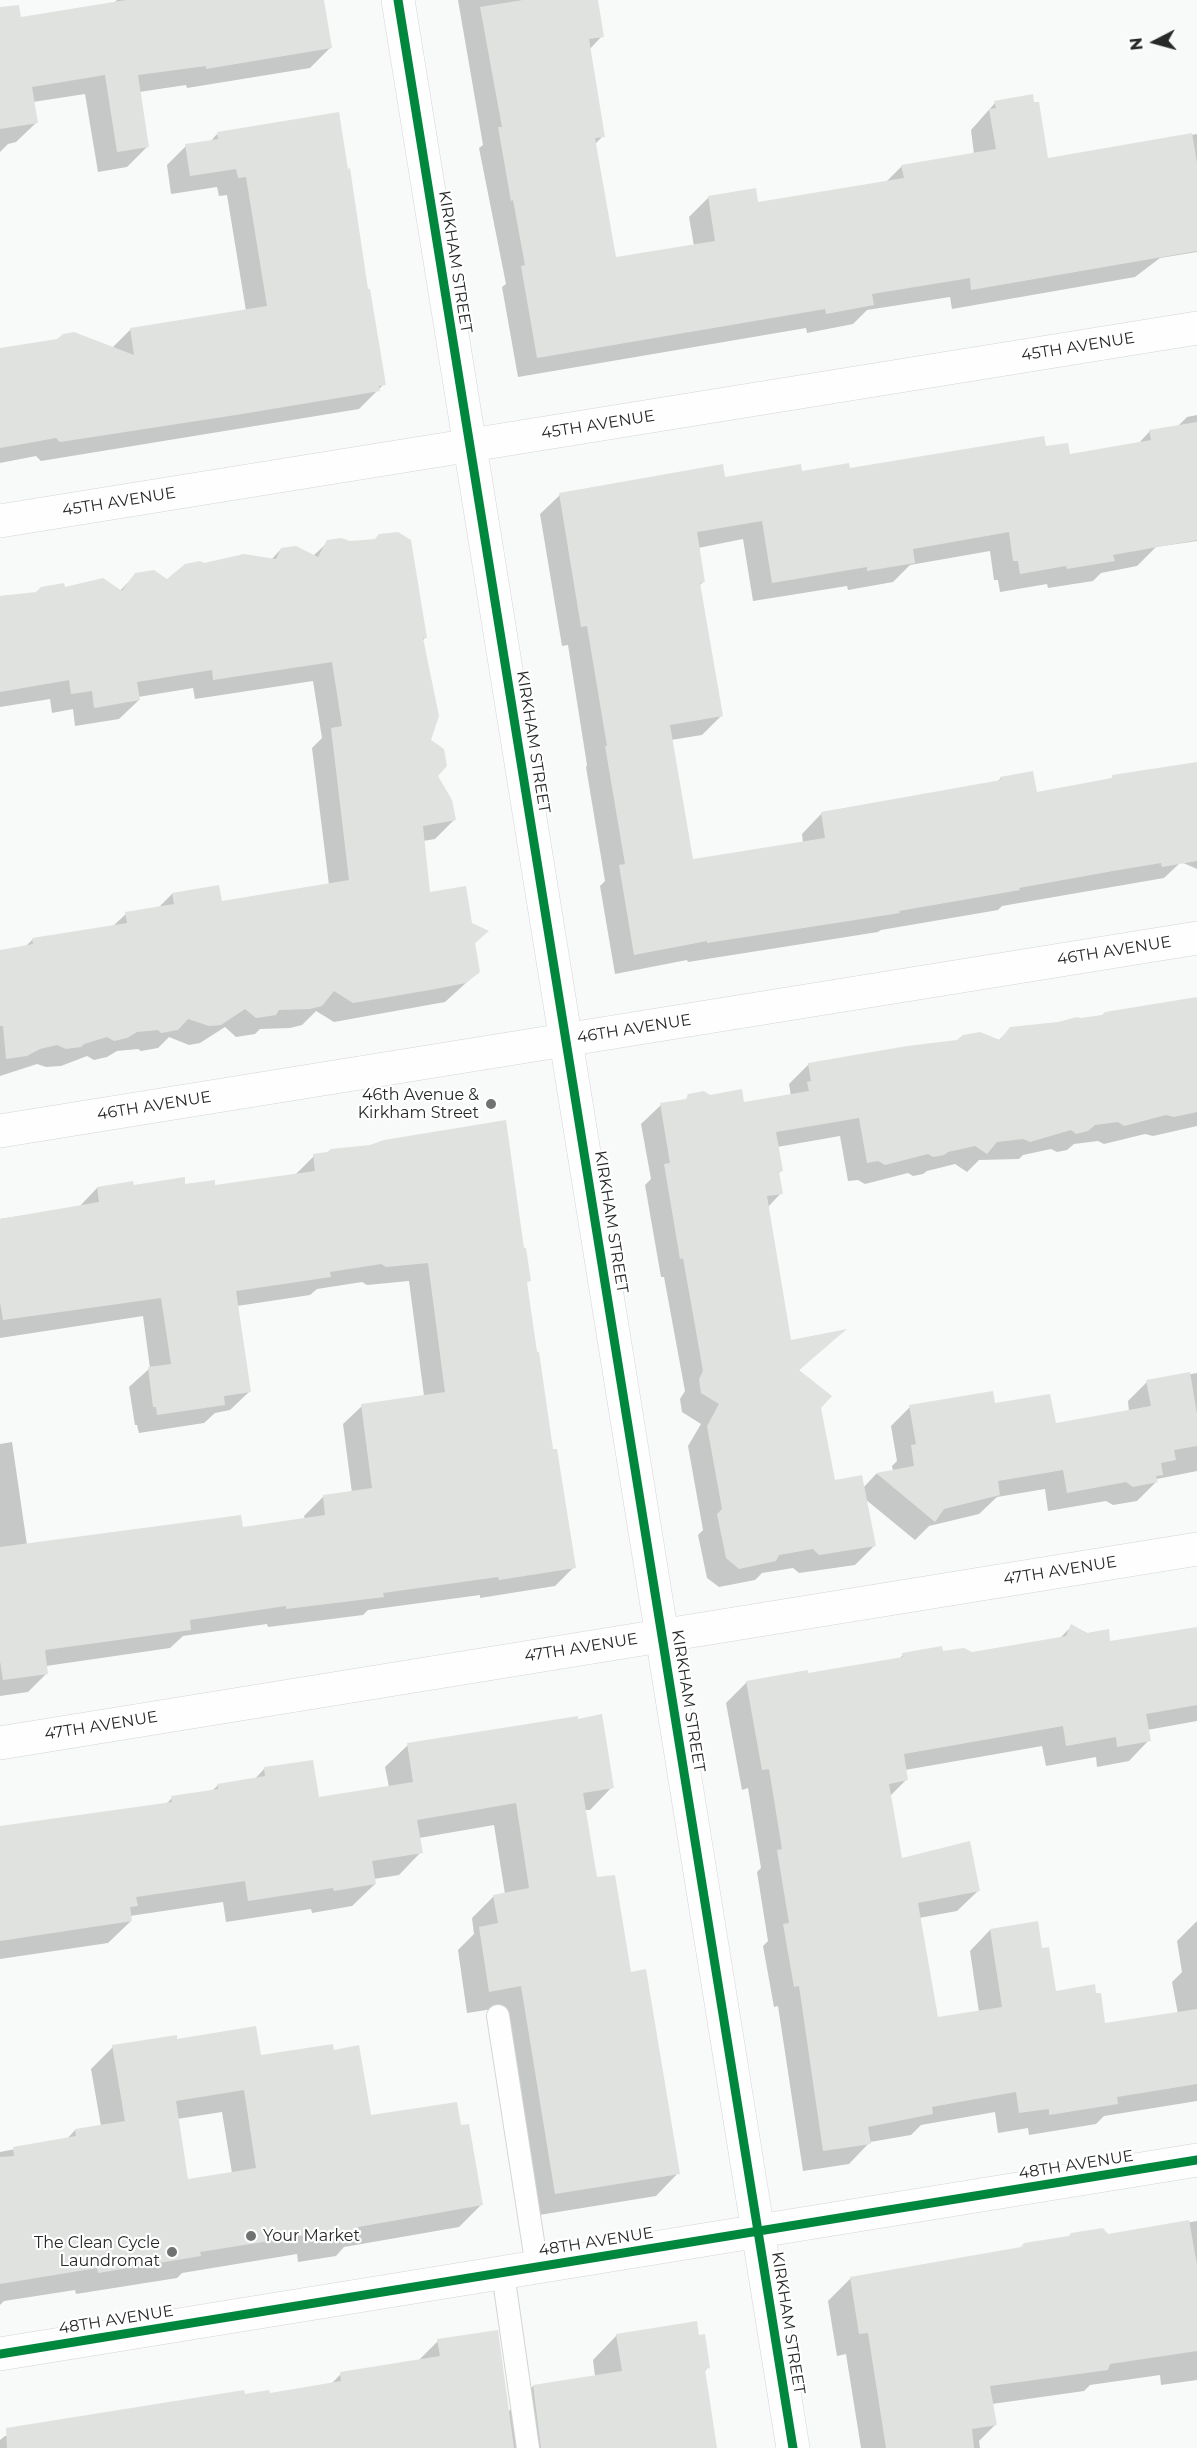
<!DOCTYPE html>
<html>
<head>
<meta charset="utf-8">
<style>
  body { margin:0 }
  #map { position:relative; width:1197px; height:2448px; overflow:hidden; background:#f7faf8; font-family:Montserrat,sans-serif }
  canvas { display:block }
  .north { position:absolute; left:1125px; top:12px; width:60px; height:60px; -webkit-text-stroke:4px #fff; paint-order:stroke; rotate:264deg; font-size:16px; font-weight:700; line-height:24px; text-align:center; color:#272928 }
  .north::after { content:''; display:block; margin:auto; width:21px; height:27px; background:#272928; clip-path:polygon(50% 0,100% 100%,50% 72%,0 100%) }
</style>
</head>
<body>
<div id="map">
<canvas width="1197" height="2448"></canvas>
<div class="north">N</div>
</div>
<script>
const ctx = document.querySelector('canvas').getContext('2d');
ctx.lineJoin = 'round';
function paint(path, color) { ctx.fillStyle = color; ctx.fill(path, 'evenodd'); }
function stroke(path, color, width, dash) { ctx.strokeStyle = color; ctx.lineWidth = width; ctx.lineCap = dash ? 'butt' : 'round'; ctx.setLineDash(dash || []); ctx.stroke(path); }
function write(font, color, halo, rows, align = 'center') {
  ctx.font = font + ' Montserrat,sans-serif'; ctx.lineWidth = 4.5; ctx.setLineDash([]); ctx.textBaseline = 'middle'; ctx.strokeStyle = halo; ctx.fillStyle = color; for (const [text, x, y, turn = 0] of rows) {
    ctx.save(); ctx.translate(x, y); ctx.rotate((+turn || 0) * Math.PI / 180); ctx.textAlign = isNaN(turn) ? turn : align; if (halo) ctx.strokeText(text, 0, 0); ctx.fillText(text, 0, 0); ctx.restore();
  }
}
paint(new Path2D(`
  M117 0H323L330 48 310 68 187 88 186 85 139 92 147 147 127 167 98 172 85 94 33 102 37 122 16 142 8 144 0 152V14L7 21 113 4Z
  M458 0H596L602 36 589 50 603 136 594 145 615 259 694 246 689 217 708 198 757 203 885 183 902 166 974 154 971 130 995 103 1047 160 1197 134V252L1160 258 1135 277 952 309 950 297 867 310 853 324 807 333 806 328 518 377 502 287 506 284 479 148 483 145Z
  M217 134 366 291 384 384 359 409 41 461 36 456 0 463V349L112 348 130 330 246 311 227 195 219 196 217 187 171 194 167 165 186 146 210 142Z
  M1197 415V541L1156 547 1137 566 1101 573 1093 581 1048 588 1047 584 1000 592 998 580H994L990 551 910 565 893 582 848 590 847 586 753 601 743 539 698 548 703 582 699 586 721 716 702 735 671 740 692 861 803 843 802 834 821 814 997 782 1001 778 1036 794 1109 780 1113 777 1197 763V869L1181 862 1164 878 1002 906 998 910 881 930 878 932 688 962 687 960 615 974 600 886 605 881 586 767 587 765 568 645 562 646 540 514 560 495 849 470 1045 448 1068 455 1138 444 1150 431 1177 427 1187 417Z
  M328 542 426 637 422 641 429 741 436 776 454 820 435 839 423 841 429 893 471 924 487 931 474 944 478 972 445 1002 334 1022 316 1011 302 1025 290 1028 260 1029 255 1034 236 1037 225 1027 200 1043 189 1045 169 1037 158 1048 141 1051 138 1049 117 1051 107 1057 94 1060 87 1056 61 1066 46 1067 37 1064 0 1076V951L25 947 32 940 113 926 126 914 158 908 172 894 221 903 329 885 312 748 322 738 313 681 195 699 193 688 138 697 139 700 119 719 75 726 73 709 52 713 50 699 0 707V596L36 594 64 589 120 591 136 574 167 581 204 564 271 560 281 549 313 556Z
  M1197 999V1126L1153 1136 1145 1134 1104 1144 1098 1141 1074 1144 1067 1150 1057 1152 1051 1149 1023 1155 1019 1159 979 1160 967 1172 955 1164 927 1171 923 1174 913 1176 908 1173 865 1184 858 1180 848 1181 840 1136 777 1147 781 1171 778 1174 781 1193 768 1207 790 1341 842 1331 798 1371 820 1407 834 1482 863 1488 876 1474 893 1471 892 1466 897 1461 891 1426 910 1407 994 1405 1054 1425 1129 1412 1128 1401 1147 1382 1197 1373V1471L1157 1479 1156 1482 1137 1501 1113 1505 1106 1501 1048 1511 1045 1489 997 1497 979 1514 929 1526 915 1540 865 1499 874 1546 855 1565 799 1573 793 1568 762 1573 755 1580 719 1587 707 1578 698 1535 703 1530 688 1446 701 1424 682 1412 680 1399 685 1391 664 1277H661L645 1185 651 1179 641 1124 661 1105 684 1101 689 1096H710L743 1104 791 1096 789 1084 809 1064 998 1041 1011 1028 1081 1020Z
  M314 1156 523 1250 529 1280 526 1283 552 1451 574 1567 555 1586 480 1598V1595L368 1610 363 1615 268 1627 267 1624 183 1636 170 1648 46 1666 47 1673 28 1692 0 1696V1444L12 1442 27 1545 241 1529 305 1519 304 1516 323 1497 352 1493 343 1424 362 1406 424 1396 409 1281 367 1285 362 1282 317 1289 310 1295 237 1306 249 1392 230 1410 215 1413 204 1423 139 1433 137 1425H135L129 1387 150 1368 143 1316 0 1338V1219L79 1207 97 1188 214 1186 295 1175Z
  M1072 1626 1109 1643 1197 1628V1721L1147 1730 1149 1740 1129 1761 1097 1767 1096 1757 1046 1766 1042 1746 905 1770 907 1779 889 1797 901 1860 978 1891 957 1911 919 1918 937 2019 979 2012 970 1951 990 1930 1041 1949 1055 1992 1104 2025 1178 2014 1172 1982 1182 1972 1177 1941 1197 1921V2101L1104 2116 1096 2124 1029 2135 1028 2128 998 2133 995 2112 921 2125 911 2135 870 2142 849 2164 803 2171 778 2006 774 2007 763 1946 768 1941 757 1872 761 1868 748 1788 742 1790 726 1703 747 1682 807 1675 899 1659 903 1655 972 1653 1059 1639Z
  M408 1745 612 1787 590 1810H584L596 1879 629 1973 678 2173 656 2196 533 2216 499 2008 467 2013 458 1950 474 1934 472 1918 494 1896 505 1894 494 1825 419 1838 421 1852 399 1875 374 1879 375 1884 352 1906 312 1913 311 1909 226 1922 223 1902 130 1916 131 1921 108 1943 0 1959V1828L165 1805 172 1798 211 1792 218 1785 254 1780 264 1769 317 1798 389 1787 385 1767Z
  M176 2040 260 2057 369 2117 481 2205 459 2227 344 2247 336 2256 298 2262 297 2254 182 2273 177 2278 76 2294 75 2290 4 2301 0 2305V2152L67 2139 75 2130 101 2126 91 2069 113 2047ZM222 2112 232 2173 187 2180 177 2119Z
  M1197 2221V2380L1161 2385 1160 2375 1090 2385 1084 2391 992 2404 995 2425 979 2441 980 2448H861L846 2354 837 2356 828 2301 850 2279Z
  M617 2335 708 2367 704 2372 715 2448H0V2440L5 2436 244 2396 268 2395 330 2385 341 2374 417 2362 438 2341 508 2412 533 2386 595 2376 593 2360Z`), '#0003');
paint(new Path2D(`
  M126 0H324L332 48 206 69V66L138 75 149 147 117 152 105 75 32 87 38 123 0 129V7L19 5 21 17Z
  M523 0H598L604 37 589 39 605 137 595 138 616 257 715 241 708 196 756 188 758 202 904 178 901 165 996 149 989 109 996 108 994 101 1033 94 1034 102H1039L1048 158 1192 133 1197 163V251L971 290 970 278 872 294 874 305 826 314 825 309 537 358 521 266 525 265 513 200 511 201 498 127H502L480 7Z
  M339 112 348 169 350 168 368 289H370L386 385 379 386 380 391 242 414 60 442 56 438 0 448V348L57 339 63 334 74 332 134 355 130 328 267 306 246 177 238 178 236 169 190 176 185 144 218 139 217 132Z
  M1197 422V540L1113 555 1115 561 1067 569 1066 566 1020 574 1018 561H1013L1009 532 913 549 915 563 867 571V567L772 583 762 521 697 532 705 582 700 583 723 716 670 725 693 859 825 838 821 812 1001 780 1000 777 1033 771 1037 792 1112 778V775L1197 762V861L1162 867 1161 863 1113 871 1019 888 1020 890 899 911 900 913 707 943V941L634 955 619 865 625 864 605 746H607L587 626 581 627 559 493 723 464 725 477 801 464 802 471 849 463 850 468 1044 436 1046 446 1068 443 1070 454 1151 440 1149 430Z
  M398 532 411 540 427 638H423L439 716 431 740 444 749 447 766 438 776 452 800 456 820 423 826 430 892 466 886 472 923 489 931 475 943 480 972 466 983 430 990 353 1003 334 991 322 1006 310 1009 279 1010 276 1015 256 1018 245 1009 221 1025 209 1026 188 1019 178 1030 161 1033 158 1030 137 1032 127 1038 114 1041 107 1037 84 1044 81 1047 66 1049 57 1045 40 1049 27 1056 6 1059 3 1026H0V950L33 944 32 938 127 923 125 912 174 904 172 893 219 885 222 901 349 880 331 728 342 726 332 662 213 680 212 670 137 682 140 700 94 708 92 691 71 694 69 680 0 692V596L36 592 41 587 64 583 65 587 103 578 122 591 135 573 154 570 167 579 185 564 200 561 204 563 244 554 276 559 281 548 296 546 318 557 327 540 341 538 350 541 375 539 379 534Z
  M1197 997V1112L1174 1117 1166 1115 1124 1126 1118 1122 1095 1125 1088 1131 1076 1134 1071 1130 1030 1142 1023 1139 997 1142 987 1154 975 1146 948 1152 944 1155 933 1157 928 1154 885 1165 878 1161 867 1163 859 1118 776 1132 783 1171 779 1172 783 1194 767 1196 791 1340 847 1329 799 1370 832 1396 821 1408 835 1480 862 1475 876 1546 819 1555 813 1549 779 1555 776 1561 739 1569 726 1558 717 1514 722 1509 707 1426 719 1404 701 1393 699 1379 703 1371 683 1258 680 1259 664 1164 670 1163 660 1103 686 1099 688 1094 704 1091 710 1095 742 1089 744 1102 809 1091 807 1082 811 1081 808 1063 907 1046 957 1040 963 1035 980 1032 1000 1040 1010 1027 1058 1022 1077 1017 1081 1018 1102 1015 1105 1012Z
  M506 1120 524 1248H526L531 1281 527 1282 537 1352H539L553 1449H557L576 1568 499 1580 498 1577 383 1593 384 1597 286 1609V1606L190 1620 191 1630 45 1650 48 1674 3 1680 0 1661V1547L241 1515 243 1527 325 1515 323 1495 372 1488 361 1404 445 1392 428 1263 386 1267 381 1264 330 1272 331 1277 236 1291 251 1392 224 1396 225 1405 157 1415 156 1407H153L148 1367 171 1364 161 1298 3 1320 0 1302V1219L99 1202 97 1187 133 1181 134 1185 185 1177V1184L215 1180V1185L315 1171 313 1154 327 1152 331 1149 370 1145 384 1140Z
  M1190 1372 1197 1414V1446L1174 1450 1176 1460 1161 1463 1163 1475 1156 1476 1158 1482 1133 1487 1126 1482 1067 1493 1063 1470 998 1481 1000 1495 944 1509 935 1522 876 1473 914 1466 911 1445 916 1444 909 1405 993 1391 995 1403 1050 1394 1056 1423 1151 1406 1146 1380Z
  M1071 1624 1087 1633 1109 1629 1110 1641 1197 1627V1705L1146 1714 1151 1741 1117 1747 1116 1737 1066 1746 1063 1726 904 1754 908 1780 889 1784 902 1858 970 1841 980 1891 918 1903 938 2017 1002 2007 990 1929 1038 1921 1042 1948 1049 1947 1056 1991 1095 1984 1096 1993H1101L1105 2023 1197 2009V2084L1117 2097 1118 2104 1049 2115V2109L1019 2113 1016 2092 970 2100 932 2107 933 2114 868 2127 871 2144 823 2151 799 1986 794 1987 783 1924 789 1923 777 1850 782 1849 769 1769 762 1770 746 1681 808 1670V1673L903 1657 902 1653 942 1646 943 1651 964 1648 972 1652 1043 1640 1066 1636Z
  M602 1714 614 1788 583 1793 597 1877 615 1875 631 1972 646 1969 680 2174 555 2194 521 1986 489 1992 479 1927 498 1923 493 1895 529 1888 516 1803 417 1820 423 1853 372 1861 376 1884 334 1891 333 1888 248 1901 245 1881 136 1897 138 1906 130 1907 132 1921 0 1941V1826L172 1802 171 1796 218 1789 217 1784 265 1776 264 1767 313 1760 319 1797 413 1782 407 1743 578 1716V1719Z
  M256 2026 261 2055 333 2044 334 2050 359 2045 371 2115 457 2102 461 2125 469 2124 483 2205 358 2227 360 2234 320 2241 319 2233 200 2252 201 2256 98 2273 97 2268 0 2284V2157L14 2156 13 2147 76 2136 75 2129 125 2121 112 2045 177 2035V2039ZM244 2090 256 2168 188 2179 176 2101Z
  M1189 2220 1197 2265V2351L1110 2364 1108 2370 990 2386 997 2425 972 2429 974 2448H886L868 2333 859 2334 850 2277 1021 2247 1024 2243 1069 2236 1071 2233 1103 2228 1108 2234Z
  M697 2321 699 2335 705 2334 710 2368 705 2369 717 2448H541L533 2385 622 2371 616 2334Z
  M498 2330 514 2448H7L6 2428 244 2390 245 2394 269 2390 270 2393 341 2381 340 2372 440 2356 437 2339Z`), '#e0e2e0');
const service = new Path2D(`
  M498 2016 537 2267
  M503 2273 528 2448`);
const minor = new Path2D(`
  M398 0 793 2448
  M0 521 1197 328
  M0 1131 1197 938
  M0 1743 1197 1549
  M0 2354 1197 2160`);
stroke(service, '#d3d5d3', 24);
stroke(minor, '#d3d5d3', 34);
stroke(service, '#fefefe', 22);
stroke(minor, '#fefefe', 33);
stroke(new Path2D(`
  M398 0 793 2448
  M0 2354 1197 2160`), '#00873e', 9);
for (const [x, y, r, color] of [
  [491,1104,6,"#707271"],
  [251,2236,6,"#707271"],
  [172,2252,6,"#707271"]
]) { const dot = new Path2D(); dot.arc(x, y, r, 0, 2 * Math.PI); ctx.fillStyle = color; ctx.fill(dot); stroke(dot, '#fff', 2); }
write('16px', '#272928', '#fff', [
  ["KIRKHAM STREET",455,262,81],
  ["45TH AVENUE",1078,347,-9],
  ["45TH AVENUE",598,425,-9],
  ["45TH AVENUE",119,502,-9],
  ["KIRKHAM STREET",533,742,81],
  ["46TH AVENUE",1114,951,-9],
  ["46TH AVENUE",634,1029,-9],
  ["46TH AVENUE",154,1106,-9],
  ["KIRKHAM STREET",611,1222,81],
  ["47TH AVENUE",1060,1571,-9],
  ["47TH AVENUE",581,1648,-9],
  ["KIRKHAM STREET",688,1701,81],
  ["47TH AVENUE",101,1726,-9],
  ["48TH AVENUE",1076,2165,-9],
  ["48TH AVENUE",596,2242,-9],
  ["48TH AVENUE",116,2320,-9],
  ["KIRKHAM STREET",788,2323,81]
]);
write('16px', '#272928', '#fff', [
  ["46th Avenue &",479,1095],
  ["Kirkham Street",479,1113],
  ["Your Market",263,2236,"left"],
  ["The Clean Cycle",160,2243],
  ["Laundromat",160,2261]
], 'right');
</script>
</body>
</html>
